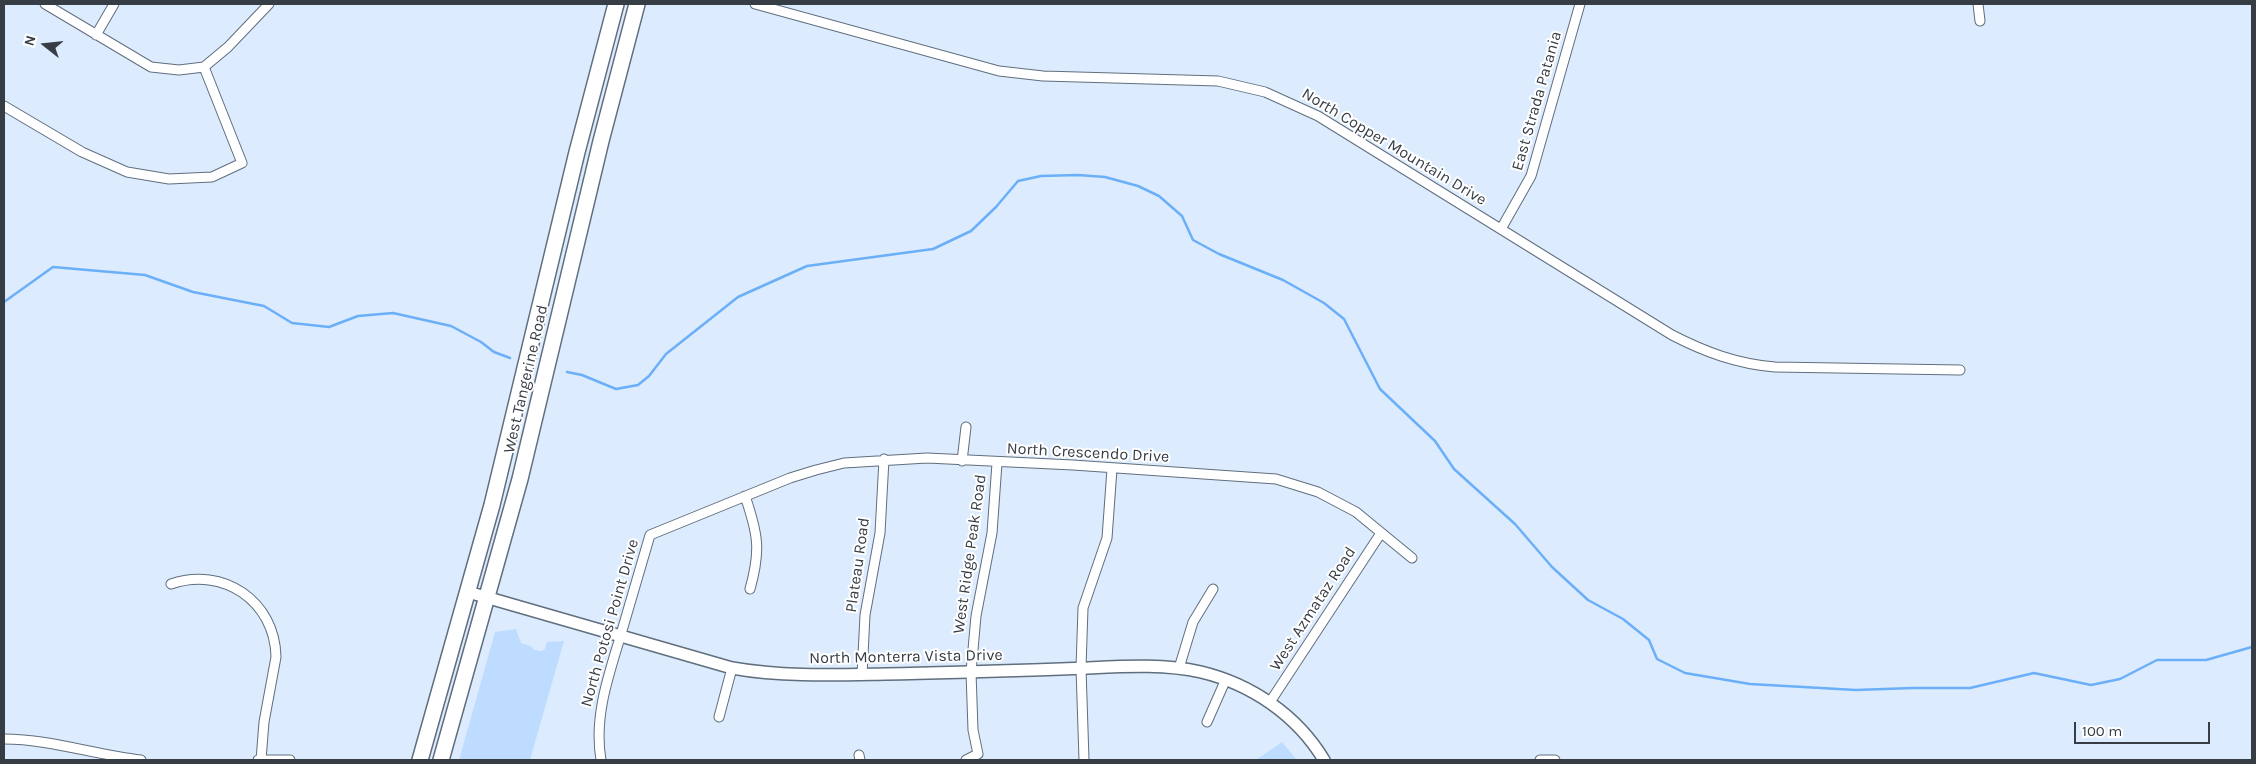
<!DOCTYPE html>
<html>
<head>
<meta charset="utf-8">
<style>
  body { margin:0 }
  #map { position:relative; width:2256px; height:764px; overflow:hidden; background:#dcecfe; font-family:Karla,sans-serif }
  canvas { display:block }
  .frame { position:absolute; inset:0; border:5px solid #373d45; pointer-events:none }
  .north { position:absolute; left:20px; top:20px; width:50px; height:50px; -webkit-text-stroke:4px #fff; paint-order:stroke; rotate:286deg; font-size:14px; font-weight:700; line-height:20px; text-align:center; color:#373d45 }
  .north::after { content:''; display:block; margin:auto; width:18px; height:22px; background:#373d45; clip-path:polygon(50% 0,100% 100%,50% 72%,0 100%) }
  .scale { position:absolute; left:2074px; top:722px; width:136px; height:22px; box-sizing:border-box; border:2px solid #373d45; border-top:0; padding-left:6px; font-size:15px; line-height:18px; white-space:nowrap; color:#373d45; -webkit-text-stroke:4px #fff; paint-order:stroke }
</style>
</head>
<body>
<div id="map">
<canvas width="2256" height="764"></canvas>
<div class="frame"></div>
<div class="north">N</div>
<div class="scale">100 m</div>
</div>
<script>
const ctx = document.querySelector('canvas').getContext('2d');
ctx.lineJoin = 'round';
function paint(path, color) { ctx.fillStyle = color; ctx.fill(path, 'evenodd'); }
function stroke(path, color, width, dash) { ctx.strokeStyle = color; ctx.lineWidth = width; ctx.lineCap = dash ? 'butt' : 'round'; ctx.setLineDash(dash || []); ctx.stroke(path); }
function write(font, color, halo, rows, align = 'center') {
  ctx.font = font + ' Karla,sans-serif'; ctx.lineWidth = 4; ctx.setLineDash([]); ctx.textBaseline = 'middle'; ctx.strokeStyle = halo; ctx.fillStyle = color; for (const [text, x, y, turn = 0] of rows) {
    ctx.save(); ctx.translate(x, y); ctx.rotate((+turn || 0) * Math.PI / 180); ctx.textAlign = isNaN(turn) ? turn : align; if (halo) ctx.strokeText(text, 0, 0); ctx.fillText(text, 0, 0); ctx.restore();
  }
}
paint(new Path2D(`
  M516 629 521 643 531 646 534 650 541 651 545 649 547 642 564 641 530 760H459L495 632Z
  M1282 742 1297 760H1256Z`), '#bedcff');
stroke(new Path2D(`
  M4 302 53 267 145 275 193 292 264 306 292 323 329 327 358 316 393 313 451 326 481 342 494 352 510 358
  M567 372 582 375 616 389 638 385 649 376 666 354 738 297 807 266 933 249 971 231 996 207 1018 181 1041 176 1078 175 1105 177 1138 186 1159 196 1182 216 1193 240 1219 254 1283 280 1324 303 1344 319 1380 389 1435 441 1454 469 1515 524 1552 567 1588 600 1623 619 1649 640 1657 659 1685 673 1750 684 1856 690 1912 688H1970L2034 673 2091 685 2120 679 2157 660H2206L2252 647`), '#6baff9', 2.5);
const minor = new Path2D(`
  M45 4 151 67 179 70 204 67 228 47 269 4
  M755 4 999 71 1043 76 1218 81 1265 92 1318 116 1672 335C1705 352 1737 364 1775 367L1960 370
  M1978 4 1980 21
  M96 35 114 4
  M4 106 82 152 127 172 169 179 212 177 242 163 204 67
  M1501 229 1531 176 1580 4
  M962 461 966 427
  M745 496C758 534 761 550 750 589
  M171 584C223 566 275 601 276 657L264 722 261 760
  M1179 668 1193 622 1213 589
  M862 675 865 615 880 533 884 459
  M1270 702 1381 533
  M719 717 732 668
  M1207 722 1226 679
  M4 739C50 739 95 755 141 760
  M859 755 860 760
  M258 760H290
  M601 760C594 719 607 680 619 641 629 606 640 570 650 535L790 478 816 470 844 463 927 458 1073 465 1276 479 1318 492 1356 512 1412 558
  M966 760 978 754 973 730 971 672 976 616 992 533 997 463
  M1084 760 1081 668 1083 608 1107 538 1112 469
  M1540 760H1555`);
const tertiary = new Path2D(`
  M468 592 732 668C783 677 834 675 886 674 945 673 1003 671 1061 669 1106 668 1156 662 1201 672 1251 684 1297 715 1324 760`);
const primary = new Path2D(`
  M420 760 492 505 577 152 616 4
  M441 760 520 479 601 141 637 4`);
stroke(minor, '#606e7e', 11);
stroke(tertiary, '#606e7e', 14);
stroke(primary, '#606e7e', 18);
stroke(minor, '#fff', 9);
stroke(tertiary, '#fff', 11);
stroke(primary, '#fff', 15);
write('16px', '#373d45', '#fff', [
  ["East Strada Patania",1537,101,-74],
  ["North Copper Mountain Drive",1394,147,31],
  ["West Tangerine Road",526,379,-77],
  ["North Crescendo Drive",1088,453,3],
  ["West Ridge Peak Road",970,554,-82],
  ["Plateau Road",858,565,-82],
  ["West Azmataz Road",1313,609,-57],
  ["North Potosi Point Drive",610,623,-74],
  ["North Monterra Vista Drive",906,657,-1]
]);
</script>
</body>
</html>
